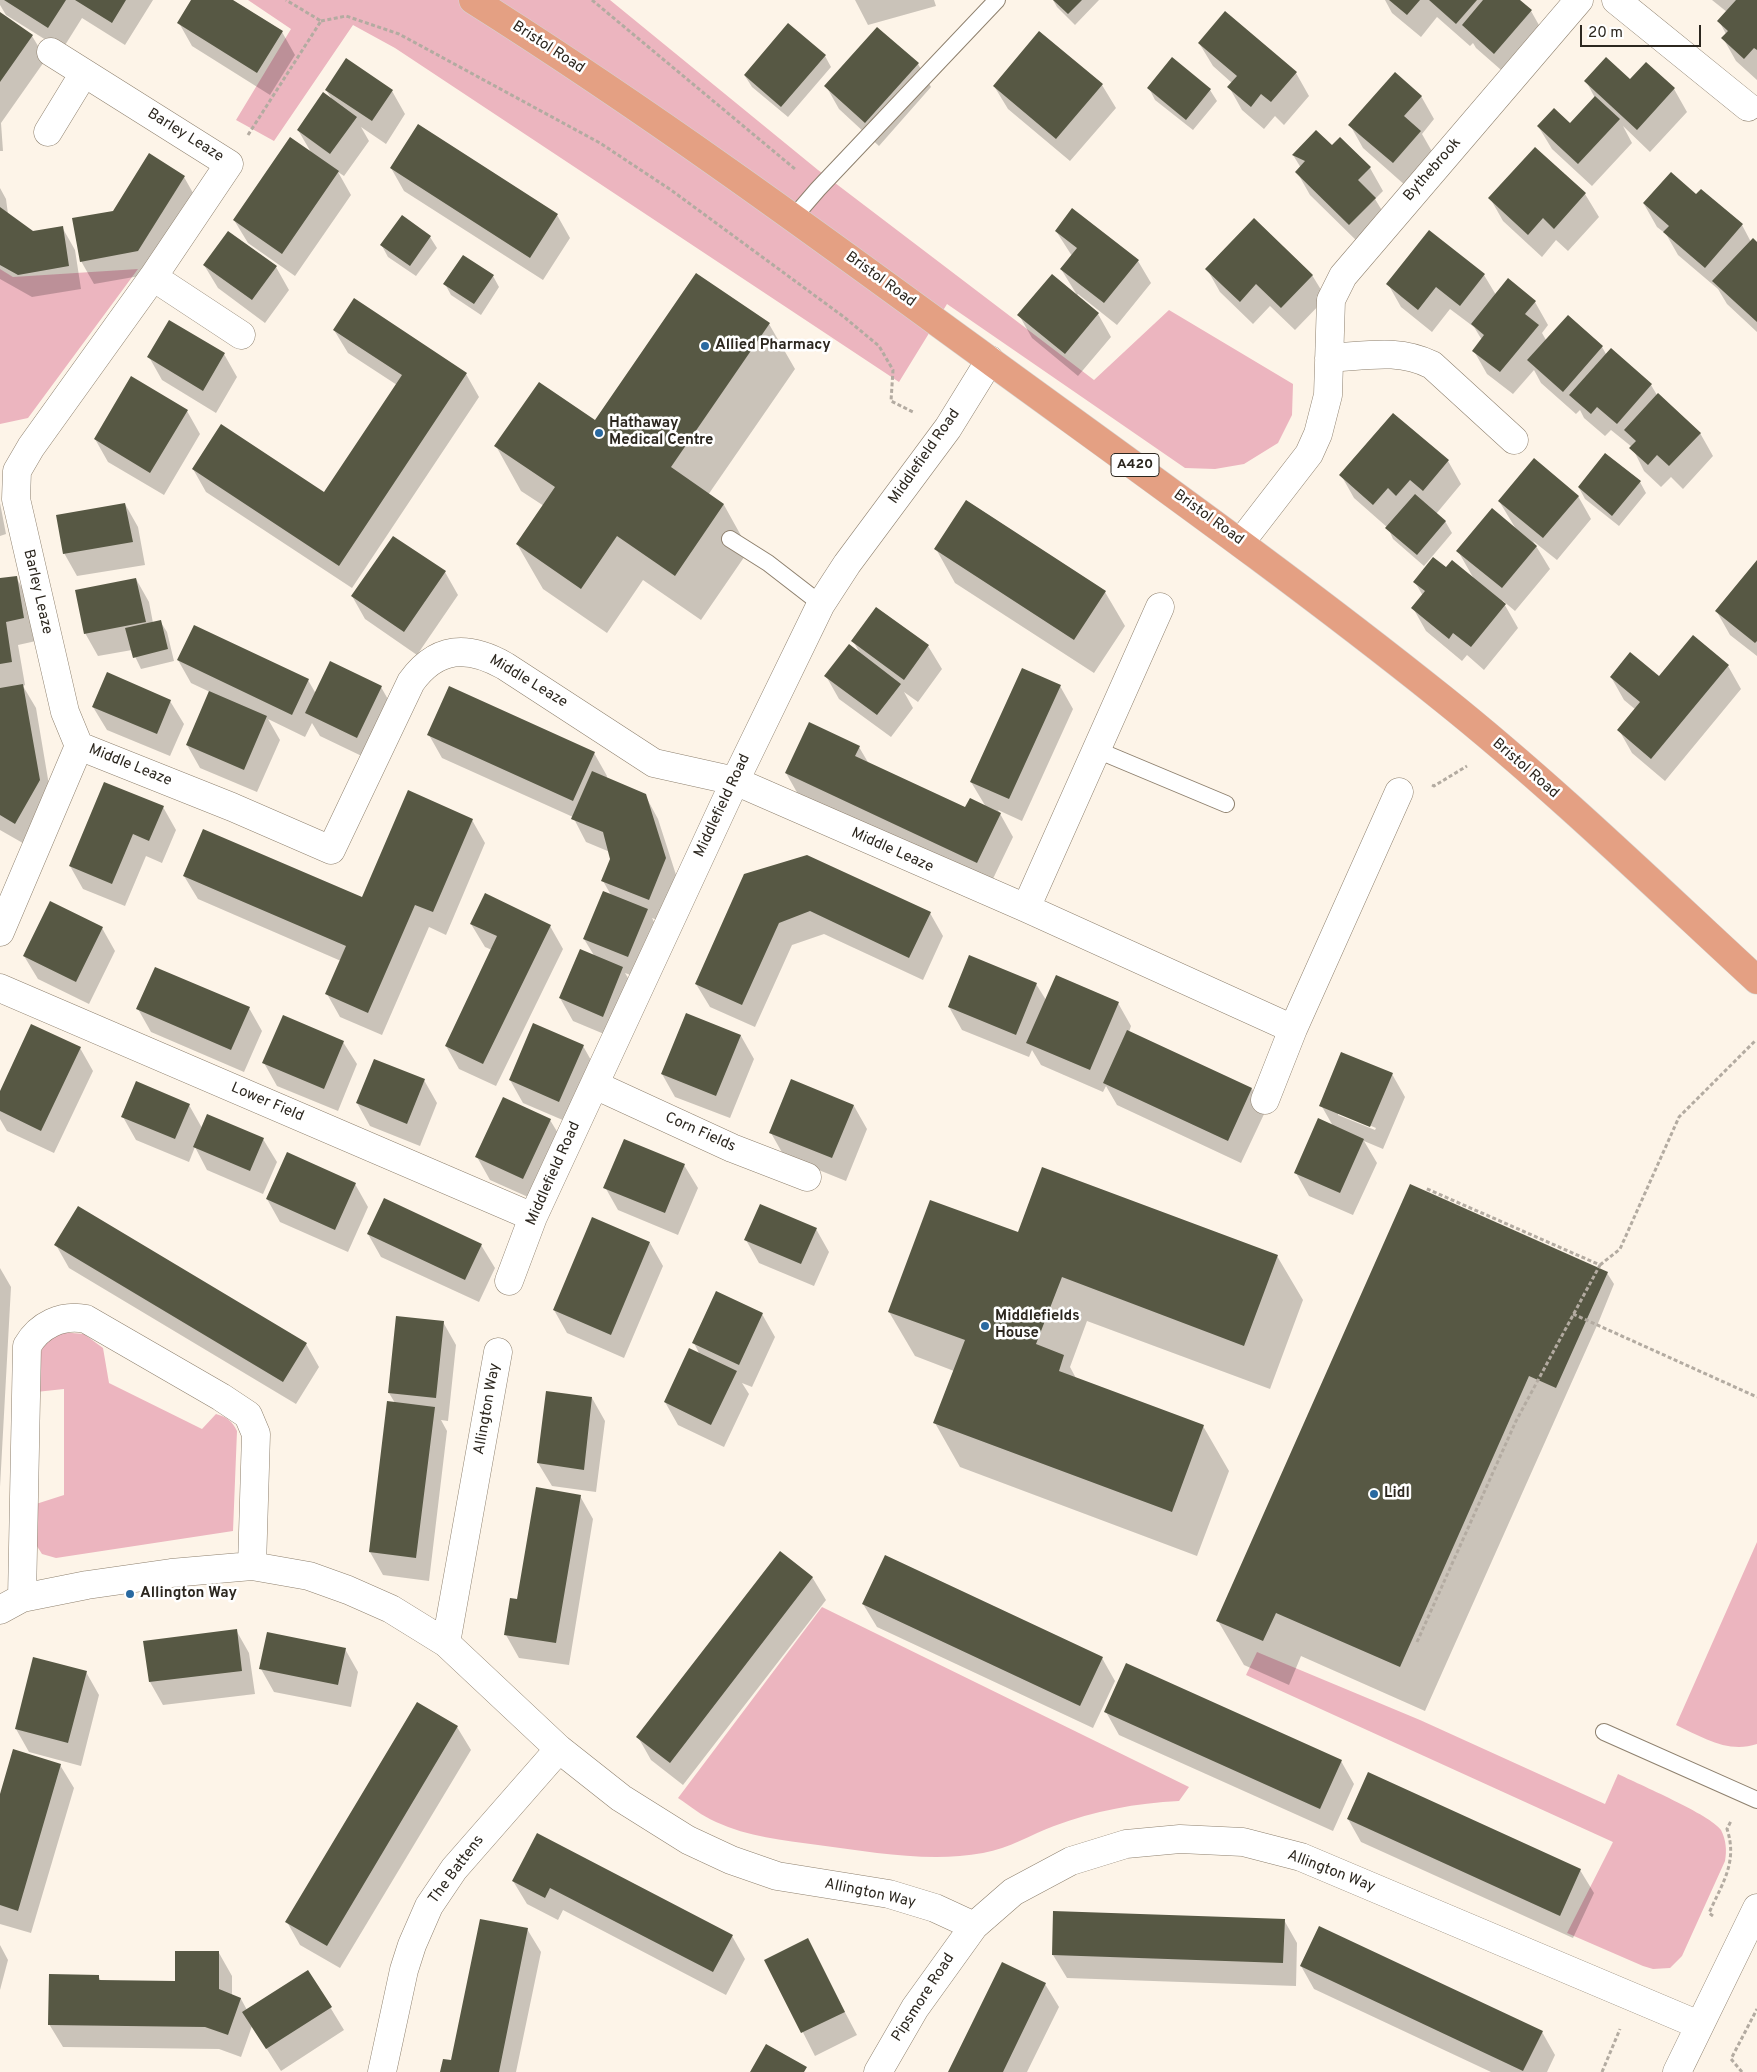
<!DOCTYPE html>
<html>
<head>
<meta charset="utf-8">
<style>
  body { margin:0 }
  #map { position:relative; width:1757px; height:2072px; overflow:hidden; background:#fdf4e8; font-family:Overpass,sans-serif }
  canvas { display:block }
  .scale { position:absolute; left:1580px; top:25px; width:121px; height:22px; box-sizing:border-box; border:2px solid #2c271f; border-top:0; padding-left:6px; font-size:15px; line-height:18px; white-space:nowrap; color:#2c271f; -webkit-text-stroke:4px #fff; paint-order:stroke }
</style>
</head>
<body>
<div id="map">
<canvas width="1757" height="2072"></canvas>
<div class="scale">20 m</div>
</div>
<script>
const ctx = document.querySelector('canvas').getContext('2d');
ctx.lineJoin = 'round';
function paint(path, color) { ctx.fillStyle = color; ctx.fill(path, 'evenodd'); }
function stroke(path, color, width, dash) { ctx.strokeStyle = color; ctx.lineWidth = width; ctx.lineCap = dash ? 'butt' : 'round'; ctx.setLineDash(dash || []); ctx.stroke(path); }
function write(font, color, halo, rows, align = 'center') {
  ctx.font = font + ' Overpass,sans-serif'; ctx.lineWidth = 5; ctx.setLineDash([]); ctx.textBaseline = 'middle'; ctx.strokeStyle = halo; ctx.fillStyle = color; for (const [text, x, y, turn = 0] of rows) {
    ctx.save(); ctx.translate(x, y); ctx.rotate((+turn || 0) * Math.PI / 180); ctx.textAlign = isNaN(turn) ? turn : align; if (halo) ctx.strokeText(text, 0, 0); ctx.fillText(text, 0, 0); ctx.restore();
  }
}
paint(new Path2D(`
  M248 0H610L818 170 1094 380 1169 310 1293 384 1292 415 1278 443 1244 464 1215 469 1185 468 947 304 899 382 395 48 353 25 274 141 236 120 291 29Z
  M0 269 13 277 138 269 28 418 0 424Z
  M60 1332 84 1334 103 1348 109 1383 202 1429 216 1414C227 1417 232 1421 237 1431L233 1531 56 1558 42 1554 33 1540 36 1504 64 1495V1389L36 1392 37 1364 44 1343Z
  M1757 1542V1744C1728 1754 1702 1737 1676 1725Z
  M822 1607 1189 1787 1179 1801C1136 1803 1094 1811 1054 1826 1030 1835 1010 1848 983 1853 929 1863 873 1852 818 1845 783 1840 748 1837 716 1822 702 1816 690 1806 678 1798Z
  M1257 1652 1420 1720 1605 1804 1618 1774C1638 1784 1711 1815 1721 1830 1726 1840 1727 1850 1725 1861L1682 1956 1670 1968 1653 1969 1643 1966 1567 1933 1613 1842 1246 1675Z`), '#ecb5bf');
paint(new Path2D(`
  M0 0H153L125 45 82 18 62 50 6 15 0 5Z
  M193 0H231L282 32 295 55 270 95 192 46 179 23Z
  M855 0H934L936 6 868 25Z
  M1053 0H1099L1075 25 1057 7Z
  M1385 0H1518L1531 11 1544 34 1508 76 1476 48 1473 43 1470 46 1437 17 1421 37 1392 13Z
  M1712 0H1757V80L1736 61 1723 38 1726 34 1719 21 1727 12Z
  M0 13 32 36 46 59 1 123 3 151H0Z
  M1040 32 1102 85 1116 108 1070 161 1008 109 994 86Z
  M1199 43 1296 73 1309 96 1284 125 1275 116 1264 129 1242 110 1229 87 1232 83 1213 66Z
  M825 56 831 67 788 117 752 87 745 76Z
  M918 64 931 87 879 146 839 109 826 86Z
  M1586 81H1630L1674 89 1687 112 1650 152 1623 126 1632 143 1592 186 1552 149 1538 126 1570 125 1595 98Z
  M1149 88 1210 90 1217 101 1193 130 1155 100Z
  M326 90 392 91 405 114 386 144 361 127 369 141 344 176 338 172 351 195 295 276 248 243 234 220 312 154 298 130 333 101Z
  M1421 96 1434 119 1422 134 1434 155 1406 186 1363 148 1350 125Z
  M1332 147 1370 168 1383 191 1375 199 1389 222 1363 247 1310 195 1297 172 1301 168 1293 155Z
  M1535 148 1585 194 1599 217 1568 251 1556 240 1542 257 1503 221 1490 198Z
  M391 168 557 215 570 238 543 280 404 191Z
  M184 177 197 200 151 274 94 284 81 261 114 212Z
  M0 188 6 199 8 214 33 232 62 227 75 250 81 289 32 297 0 279Z
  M1697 196 1742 225 1751 242 1757 244V332L1727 304 1718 289 1678 255 1666 234 1657 227 1644 204Z
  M1056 231 1138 261 1151 283 1117 325 1078 294 1077 295 1061 269 1072 256Z
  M430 237 437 248 416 276 388 257 382 246Z
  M204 265 276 267 289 290 265 323 218 288Z
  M1207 269 1312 275 1326 298 1295 330 1270 306 1253 324 1220 292Z
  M1484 275 1496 295 1535 302 1548 325 1542 333 1546 340 1568 316 1602 347 1606 354 1651 385 1657 395 1700 433 1713 456 1683 489 1671 477 1661 487 1644 471 1632 447 1611 430 1605 436 1584 418 1580 410 1576 414 1541 383 1534 370 1513 394 1487 374 1474 351 1482 340 1474 327 1450 309 1432 332 1401 307 1388 284Z
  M493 276 499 287 481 315 451 295 445 284Z
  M1052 276 1098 314 1111 337 1078 376 1032 338 1019 315Z
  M769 324 795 369 708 495 724 505 749 550 701 620 643 580 607 633 543 589 517 544 544 506 521 491 496 446 596 422Z
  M334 330 466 374 479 397 352 588 206 492 193 469 324 493 397 385 348 353Z
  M224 354 237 377 216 413 162 380 149 357Z
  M187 411 200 434 164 495 108 462 95 439Z
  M1448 461 1461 484 1436 514 1445 521 1452 533 1424 566 1393 539 1388 528 1354 498 1341 475Z
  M1640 482 1646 493 1619 526 1585 499 1579 488Z
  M1578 496 1591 519 1557 560 1533 541 1550 569 1515 611 1502 600 1518 628 1484 670 1467 655 1462 661 1426 631 1413 608 1423 596 1415 582 1446 569 1474 579 1458 551 1516 529 1499 501Z
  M967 501 1105 592 1125 626 1094 673 955 583 936 549Z
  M0 503 6 534 0 536Z
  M125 504 138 527 145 565 77 576 64 553Z
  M1757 562V656L1730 635 1717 612Z
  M445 572 458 595 417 655 365 619 352 596Z
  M16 577 29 600 36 641 18 645 25 685 23 686 36 708 52 803 28 846 0 830V580Z
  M136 579 149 602 153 623 160 621 167 632 174 661 141 669 132 650 98 656 85 633Z
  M877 608 928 646 942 669 918 702 904 692 913 708 891 737 839 699 826 676 861 655 853 641Z
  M178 660 308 680 316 694 381 687 394 710 370 760 320 736 312 723 305 737 268 719 280 740 257 792 200 768 187 745 210 692 191 683Z
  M1728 666 1741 689 1665 781 1632 753 1619 730 1636 710 1624 700 1611 677 1659 678Z
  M1060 686 1073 709 1022 821 998 810 1013 837 990 885 799 796 786 773 859 747 869 764 966 809 986 807 971 782Z
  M170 701 184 724 170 756 107 730 93 707Z
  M429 735 594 753 607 776 606 779 645 795 658 819 678 881 662 922 652 918 660 933 642 979 625 973 636 991 616 1039 573 1021 560 998 595 957 584 939 611 895 603 881 612 859 610 852 586 842 573 817 442 758Z
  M163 807 176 830 162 863 146 856 125 906 83 889 70 866Z
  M472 820 485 843 446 935 429 927 382 1035 340 1017 327 994 341 961 198 899 184 876 362 898Z
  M745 875 930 913 943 936 923 980 824 934 792 945 755 1027 710 1007 696 984Z
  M471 924 550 926 563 949 496 1086 459 1069 446 1046 492 950 485 947Z
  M102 928 115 951 89 1004 38 979 24 956Z
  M1036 984 1046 1000 1118 1003 1131 1026 1129 1032 1252 1089 1265 1112 1241 1163 1117 1105 1106 1086 1103 1092 1041 1065 1032 1050 1029 1057 962 1030 949 1007Z
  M249 1008 262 1031 244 1072 151 1032 138 1009Z
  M686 1014 741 1036 754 1059 730 1118 675 1097 662 1074Z
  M343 1042 357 1064 338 1111 277 1086 264 1063Z
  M583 1046 596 1069 572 1124 523 1103 510 1080Z
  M80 1048 93 1071 54 1153 7 1131 0 1119V1094Z
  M1392 1074 1405 1097 1383 1149 1364 1141 1377 1163 1353 1215 1309 1196 1296 1173 1333 1126 1321 1105ZM1338 1112 1376 1128 1375 1130 1338 1115Z
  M424 1080 437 1103 420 1146 370 1126 357 1103Z
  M189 1105 202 1128 263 1139 277 1162 263 1194 207 1170 195 1147 189 1162 136 1140 123 1117Z
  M854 1106 867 1129 846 1181 784 1156 771 1133Z
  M550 1120 564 1143 537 1201 490 1180 477 1157Z
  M684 1165 698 1188 678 1235 618 1210 605 1187Z
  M355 1184 368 1207 348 1252 280 1222 267 1199Z
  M816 1229 829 1252 814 1286 759 1263 746 1240Z
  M368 1234 481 1245 495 1268 479 1302 381 1257Z
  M1019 1234 1277 1256 1303 1300 1270 1389 1087 1321 1070 1367 1077 1380 1203 1426 1229 1471 1197 1556 960 1467 935 1423 954 1371 915 1356 889 1312Z
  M650 1243 663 1266 624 1358 567 1333 554 1310Z
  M56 1245 306 1344 319 1367 296 1404 69 1268Z
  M0 1268 11 1287 0 1487Z
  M1607 1273 1614 1284 1599 1321 1425 1711 1301 1656 1289 1685 1244 1665 1218 1621Z
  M762 1314 775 1337 752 1387 742 1383 749 1394 724 1447 678 1425 665 1402 700 1355 694 1343Z
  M443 1322 456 1345 448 1421 441 1420 447 1431 429 1581 383 1575 370 1552 395 1403 389 1393Z
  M592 1398 605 1421 596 1492 552 1486 538 1463Z
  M580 1496 593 1519 569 1665 519 1658 506 1635 519 1600Z
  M812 1577 826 1600 683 1785 651 1760 638 1737Z
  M863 1604 1102 1658 1115 1681 1093 1728 877 1627Z
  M236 1630 249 1653 255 1694 163 1705 150 1682 145 1642Z
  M345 1649 358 1672 351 1707 274 1692 261 1669Z
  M86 1672 99 1695 81 1766 29 1752 16 1729Z
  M417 1704 457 1727 471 1750 340 1968 300 1945 287 1922Z
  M1106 1712 1341 1761 1354 1784 1333 1831 1119 1735Z
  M60 1765 74 1788 31 1933 0 1924V1798Z
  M1348 1819 1580 1870 1594 1893 1573 1938 1361 1842Z
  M537 1835 732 1936 745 1959 726 1995 563 1910 558 1920 527 1904 513 1881Z
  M1055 1913 1284 1920 1297 1943 1296 1986 1067 1978 1053 1955Z
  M527 1929 541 1952 516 2072H442L452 2061Z
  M807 1940 857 2035 815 2056 766 1960Z
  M0 1945 8 1960 0 1990Z
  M219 1953 232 1976V1995L241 1999 247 2010 308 1971 344 2030 281 2071 252 2026 241 2057 219 2049 63 2047 49 2024 98 1976 101 1981 176 1983Z
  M1301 1966 1542 2032 1555 2055 1547 2072H1491L1314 1989Z
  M1045 1984 1059 2007 1027 2072H949Z`), '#0003');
paint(new Path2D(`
  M4 0H66L48 28Z
  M75 0H126L112 23Z
  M191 0H233L283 31 257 73 177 23Z
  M1053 0H1082L1068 14Z
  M1389 0H1420L1407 15Z
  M1429 0H1477L1456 24Z
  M1483 0H1520L1532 10 1494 54 1462 25Z
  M1736 0H1757V50L1754 48 1744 59 1721 38 1728 31 1717 21Z
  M1225 11 1297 72 1271 102 1261 94 1251 107 1227 87 1237 76 1198 43Z
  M0 12 33 35 0 82Z
  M788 23 826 55 781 107 744 75Z
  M877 27 919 63 865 123 824 86Z
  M1039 31 1103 84 1056 139 993 86Z
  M1172 57 1211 89 1186 120 1147 88Z
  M1606 57 1630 79 1646 62 1675 88 1637 130 1584 81Z
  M346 58 393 90 372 121 325 90Z
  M1395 72 1422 96 1404 116 1421 131 1393 163 1348 125Z
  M323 92 357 117 330 154 297 130Z
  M1595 96 1620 119 1578 164 1537 126 1554 108 1570 123Z
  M418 124 558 214 530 258 390 168Z
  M1316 130 1332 145 1340 137 1371 167 1358 180 1376 198 1349 225 1295 172 1305 161 1292 155Z
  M290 137 339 171 282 254 233 220Z
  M1535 147 1586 193 1554 229 1543 218 1528 235 1488 198Z
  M149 153 185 176 138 251 80 262 72 218 113 211Z
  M1671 172 1696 194 1701 189 1743 224 1705 268 1663 232 1669 226 1643 203Z
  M0 207 33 231 63 226 69 266 18 275 0 265Z
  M1072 208 1139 260 1104 303 1060 269 1077 248 1055 231Z
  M402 215 431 236 410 266 380 245Z
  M1254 218 1313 275 1281 308 1256 284 1240 302 1205 269Z
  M1429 230 1485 274 1460 306 1436 287 1418 310 1386 284Z
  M228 231 277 266 252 300 203 265Z
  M1753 238 1757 242V322L1712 281Z
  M463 255 494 275 474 304 443 284Z
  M696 273 770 323 671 467 724 504 675 576 617 536 581 589 516 544 555 487 494 446 539 382 595 420Z
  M1052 274 1099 313 1065 354 1017 315Z
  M1508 278 1536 301 1525 314 1539 325 1500 372 1472 351 1484 335 1471 324Z
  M354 298 467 373 339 566 192 469 221 424 324 492 402 375 333 330Z
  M1568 315 1603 346 1563 392 1527 360Z
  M169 320 225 353 203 391 147 357Z
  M1611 348 1652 384 1617 424 1597 407 1591 414 1569 395Z
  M131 376 188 410 150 473 94 439Z
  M1658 393 1701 433 1669 466 1657 455 1648 465 1629 448 1636 441 1624 430Z
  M1393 413 1449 460 1423 491 1410 480 1396 496 1388 488 1373 505 1339 475Z
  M1605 453 1641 481 1612 516 1578 487Z
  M1534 458 1579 496 1543 538 1498 501Z
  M1415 494 1446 521 1417 555 1385 528Z
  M966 500 1106 591 1074 640 934 549Z
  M125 503 133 542 63 554 56 515Z
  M1492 508 1537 546 1502 588 1456 551Z
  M393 536 446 571 404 632 351 596Z
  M1433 557 1446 567 1452 560 1506 604 1471 647 1453 633 1449 639 1411 608 1425 591 1413 582Z
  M1757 560V641L1755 643 1715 611Z
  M17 576 24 618 6 622 12 662 0 664V578Z
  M136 578 146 622 84 634 75 590Z
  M876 607 929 645 904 680 851 641Z
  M161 620 168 649 133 658 125 628Z
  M194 625 309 679 292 715 177 660Z
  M1693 635 1729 665 1651 759 1617 730 1640 702 1610 677 1630 652 1659 676Z
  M849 644 901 684 877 715 824 676Z
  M330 661 382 686 357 738 305 713Z
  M1022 668 1061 685 1009 799 970 782Z
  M107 672 171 700 157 734 92 707Z
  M23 684 40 780 15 824 0 815V688Z
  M449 686 595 752 573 801 427 735Z
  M209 691 267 716 244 770 186 745Z
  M809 722 860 746 855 756 965 807 970 798 1001 813 977 863 785 773Z
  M592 771 646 794 666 858 649 900 601 881 610 859 603 832 571 819Z
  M104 782 164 806 149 841 133 834 112 884 69 866Z
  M408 790 473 819 433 912 415 905 368 1013 325 994 346 946 183 876 203 829 362 897Z
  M807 855 931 912 909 958 810 911 779 923 742 1005 695 984 744 874Z
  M603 891 648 909 628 957 583 939Z
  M485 893 551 925 483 1064 445 1046 497 936 470 924Z
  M50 901 103 927 76 982 23 956Z
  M580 949 623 967 603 1017 559 998Z
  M969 955 1037 983 1016 1035 948 1007Z
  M155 967 250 1007 231 1050 136 1009Z
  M1056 975 1119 1002 1090 1070 1026 1043Z
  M686 1013 741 1035 716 1096 661 1074Z
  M283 1015 344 1041 324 1089 262 1063Z
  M533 1023 584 1045 559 1102 509 1080Z
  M31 1024 81 1047 41 1131 0 1111V1091Z
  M1127 1030 1252 1088 1228 1141 1103 1083Z
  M1341 1052 1393 1073 1370 1127 1319 1106Z
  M374 1059 425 1079 407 1124 356 1103Z
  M791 1079 854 1105 832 1158 769 1133Z
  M136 1081 190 1104 175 1139 121 1117Z
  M503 1097 551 1119 523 1179 475 1157Z
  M207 1114 264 1138 250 1171 193 1147Z
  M1318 1118 1364 1139 1340 1193 1294 1173Z
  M624 1139 685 1164 665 1213 603 1188Z
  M287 1152 356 1183 335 1230 266 1199Z
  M1042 1167 1278 1255 1244 1346 1062 1277 1036 1344 1064 1355 1059 1371 1204 1425 1172 1512 933 1423 965 1340 888 1312 930 1200 1018 1232Z
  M1410 1184 1608 1272 1556 1388 1529 1376 1400 1667 1276 1613 1263 1641 1216 1621Z
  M384 1198 482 1244 465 1280 367 1234Z
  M760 1204 817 1228 801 1264 744 1240Z
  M78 1206 307 1343 283 1382 54 1245Z
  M592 1217 650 1242 611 1335 553 1310Z
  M716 1291 763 1313 739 1365 692 1343Z
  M396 1316 444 1321 436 1398 388 1393Z
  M689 1348 737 1371 711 1425 664 1402Z
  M546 1391 592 1397 584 1470 537 1463Z
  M387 1401 435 1407 416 1558 369 1552Z
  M536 1487 581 1495 556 1643 504 1635 510 1598 517 1599Z
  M780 1551 813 1577 670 1763 636 1737Z
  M885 1555 1103 1657 1080 1706 862 1604Z
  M237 1629 242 1671 149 1682 143 1641Z
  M267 1632 346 1648 338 1685 259 1669Z
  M33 1657 87 1671 68 1743 15 1729Z
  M1126 1663 1342 1760 1320 1809 1104 1712Z
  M417 1702 458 1726 327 1946 285 1922Z
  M13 1749 61 1764 18 1911 0 1905V1794Z
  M1368 1772 1581 1869 1560 1916 1347 1819Z
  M537 1833 733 1935 713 1972 550 1888 545 1898 512 1881Z
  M1053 1911 1285 1919 1283 1963 1052 1955Z
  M480 1919 528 1928 499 2072H440L443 2059 451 2060Z
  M1319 1926 1543 2031 1523 2071 1300 1966Z
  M808 1938 845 2012 801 2033 764 1960Z
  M175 1951H219V1989L241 1998 228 2035 205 2027 48 2025 49 1974 99 1975V1980L175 1981Z
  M1002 1962 1046 1983 1003 2072H948Z
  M308 1970 332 2007 266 2049 242 2012Z
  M766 2044 807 2067 804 2072H750Z`), '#575844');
const lane = new Path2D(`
  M793 218 818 189 997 0
  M730 539 768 563 821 604
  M1097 750 1226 804
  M1604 1732 1757 1800`);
const street = new Path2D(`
  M1616 0 1748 107
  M51 52 229 164 153 277
  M48 132 84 73
  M1329 358C1366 356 1398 348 1432 365L1514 440
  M1241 542 1309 454 1318 434 1328 395 1331 300 1343 276 1579 0
  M79 746 232 807 331 850 411 682C437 646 468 645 505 666L654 763 735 781 1026 908 1293 1029 1399 792
  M1026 908 1160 607
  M0 932 79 746 65 712 16 499 17 471 31 447 153 277 241 335
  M0 988 533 1217
  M595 1085 732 1148 807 1177
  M1265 1100 1293 1029
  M509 1281 533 1217 735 781 821 604 847 564 948 428 990 360
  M22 1598 27 1346C39 1325 62 1314 86 1319L221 1397 248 1415 256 1434 252 1566
  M0 1610 22 1598 87 1585 171 1573 252 1566 309 1576 348 1590 391 1609 446 1643 559 1749 621 1798 688 1840 731 1860 777 1876 889 1894 935 1908 974 1926
  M446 1643 498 1352
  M382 2072 404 1970 412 1945 429 1906 454 1869 559 1749
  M878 2072 915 2008 974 1926 1013 1892 1071 1861 1126 1844 1180 1839 1243 1842 1301 1857 1699 2025`);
const secondary = new Path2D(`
  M1677 2072 1757 1908`);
const primary = new Path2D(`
  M473 0C652 113 822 238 993 363 1144 473 1296 581 1442 698 1552 786 1654 885 1757 980`);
stroke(lane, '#8e806e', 18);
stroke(street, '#8e806e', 29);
stroke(secondary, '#8e806e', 29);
stroke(primary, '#d5d4d2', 29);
stroke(new Path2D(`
  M592 0 795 169
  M321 21 346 16 399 34 600 143 671 190 844 317 879 346 893 370 891 401 915 413
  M248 135 321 21 286 0
  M1432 785 1434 786 1467 766
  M1600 1265 1620 1249 1679 1117 1755 1041
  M1573 1314 1757 1397
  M1417 1642 1516 1421 1600 1265 1425 1188
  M1713 1916 1709 1913C1722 1884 1738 1862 1727 1829L1731 1821
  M1602 2072 1620 2029
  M1742 2072 1731 2059 1757 2009`), '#b3aba1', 3, [4, 2.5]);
stroke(lane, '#fff', 16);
stroke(street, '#fff', 28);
stroke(secondary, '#fff', 28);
stroke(primary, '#e4a083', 28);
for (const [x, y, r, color] of [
  [705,346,5,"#2969a0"],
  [599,433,5,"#2969a0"],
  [985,1326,5,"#2969a0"],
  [1374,1494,5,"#2969a0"],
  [130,1594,5,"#2969a0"]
]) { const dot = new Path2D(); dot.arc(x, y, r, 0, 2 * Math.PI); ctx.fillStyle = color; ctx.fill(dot); stroke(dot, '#fff', 2); }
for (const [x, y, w] of [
  [1135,465,48]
]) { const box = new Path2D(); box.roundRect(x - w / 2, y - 11.5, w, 23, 4); ctx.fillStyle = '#fff'; ctx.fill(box); stroke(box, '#2c271f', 1); }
write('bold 14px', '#2c271f', null, [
  ["A420",1135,465]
]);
write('15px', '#2c271f', '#fff', [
  ["Bristol Road",548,48,33],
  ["Barley Leaze",185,136,32],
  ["Bythebrook",1433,170,-49],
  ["Bristol Road",880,280,36],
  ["Middlefield Road",925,457,-55],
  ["Bristol Road",1208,518,36],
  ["Barley Leaze",37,592,77],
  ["Middle Leaze",528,682,31],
  ["Middle Leaze",130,766,22],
  ["Bristol Road",1525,769,41],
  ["Middlefield Road",723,806,-65],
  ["Middle Leaze",892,851,24],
  ["Lower Field",267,1103,23],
  ["Corn Fields",700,1133,24],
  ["Middlefield Road",554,1174,-66],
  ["Allington Way",488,1409,-80],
  ["The Battens",457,1870,-53],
  ["Allington Way",1331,1872,21],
  ["Allington Way",870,1894,12],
  ["Pipsmore Road",924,1998,-57]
]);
write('bold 15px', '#2c271f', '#fff', [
  ["Allied Pharmacy",715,346],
  ["Hathaway",609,424],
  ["Medical Centre",609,441],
  ["Middlefields",995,1317],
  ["House",995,1334],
  ["Lidl",1384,1494],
  ["Allington Way",140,1594]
], 'left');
</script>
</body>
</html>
